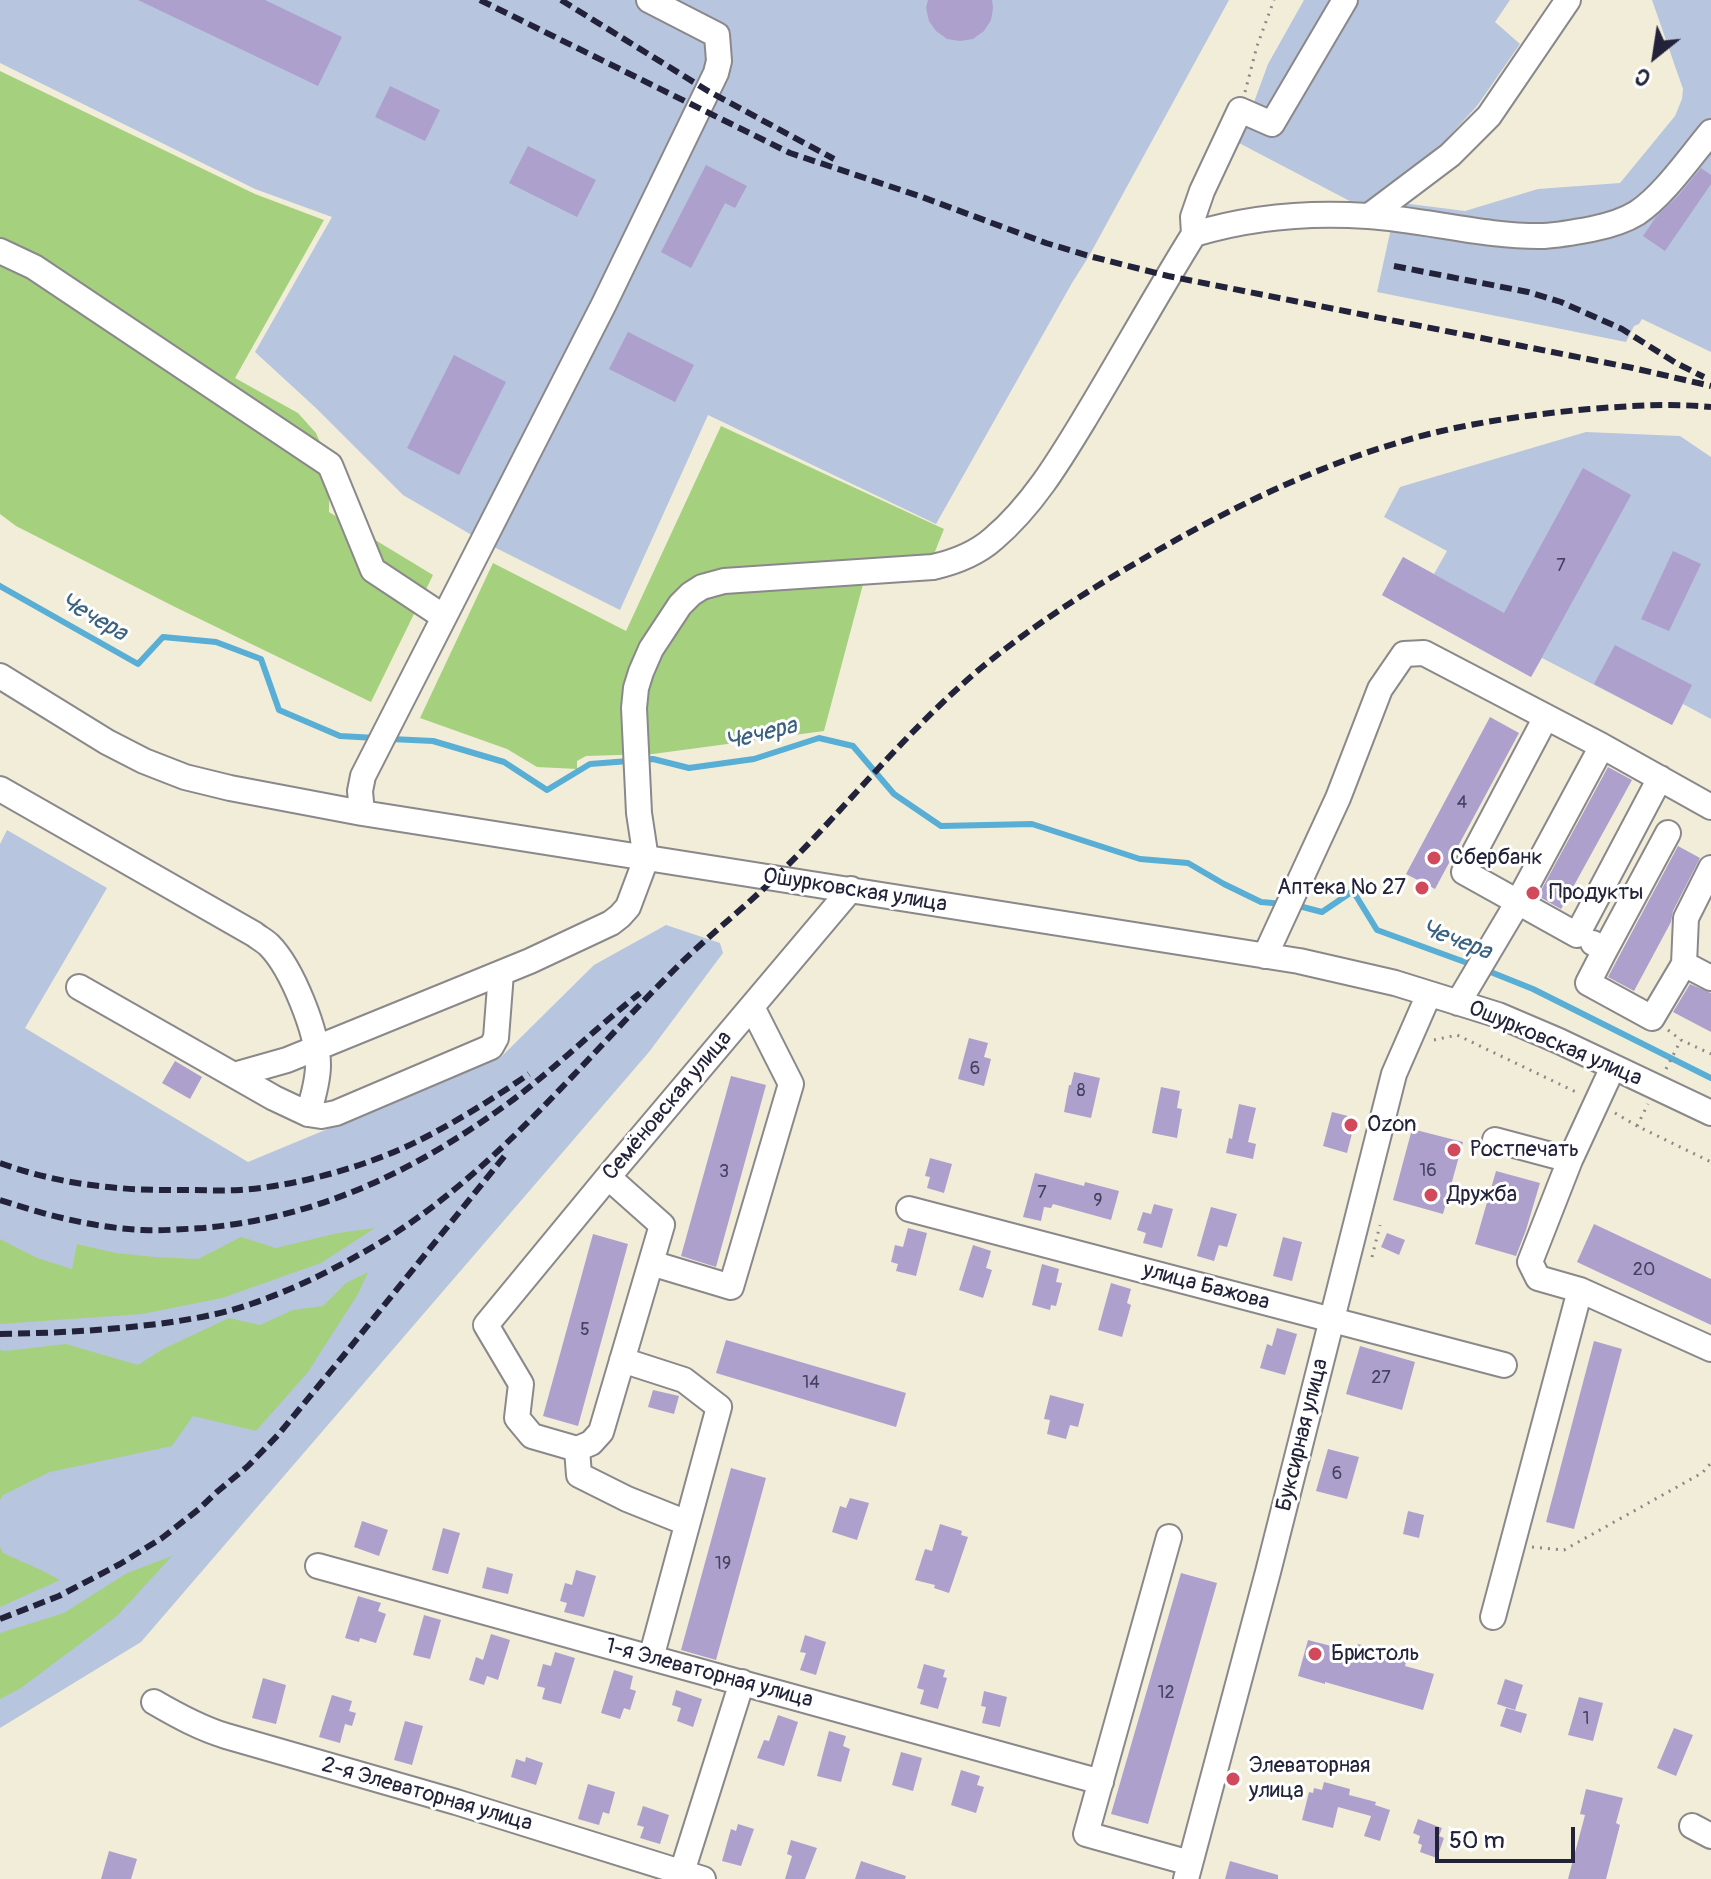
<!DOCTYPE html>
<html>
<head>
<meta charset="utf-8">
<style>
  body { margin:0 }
  #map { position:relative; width:1711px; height:1879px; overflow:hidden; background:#f2edd9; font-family:Pangolin,sans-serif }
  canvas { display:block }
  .north { position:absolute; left:1615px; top:16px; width:80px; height:80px; -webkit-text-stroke:6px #fff; paint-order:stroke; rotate:210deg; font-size:22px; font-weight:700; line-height:32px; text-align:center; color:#22223b }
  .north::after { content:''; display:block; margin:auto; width:28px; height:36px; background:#22223b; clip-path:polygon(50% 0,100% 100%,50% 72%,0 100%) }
  .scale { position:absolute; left:1435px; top:1827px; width:140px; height:36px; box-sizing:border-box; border:4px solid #22223b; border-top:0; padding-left:10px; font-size:24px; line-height:28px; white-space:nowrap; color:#22223b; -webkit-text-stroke:6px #fff; paint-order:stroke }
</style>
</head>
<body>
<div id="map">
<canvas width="1711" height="1879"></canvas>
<div class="north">С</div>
<div class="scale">50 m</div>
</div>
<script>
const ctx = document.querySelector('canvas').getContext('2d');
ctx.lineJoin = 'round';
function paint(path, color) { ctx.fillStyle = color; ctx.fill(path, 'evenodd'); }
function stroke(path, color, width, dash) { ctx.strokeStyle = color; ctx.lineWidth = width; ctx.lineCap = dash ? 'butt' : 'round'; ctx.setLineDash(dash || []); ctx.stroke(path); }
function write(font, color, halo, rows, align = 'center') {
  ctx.font = font + ' Pangolin,sans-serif'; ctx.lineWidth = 6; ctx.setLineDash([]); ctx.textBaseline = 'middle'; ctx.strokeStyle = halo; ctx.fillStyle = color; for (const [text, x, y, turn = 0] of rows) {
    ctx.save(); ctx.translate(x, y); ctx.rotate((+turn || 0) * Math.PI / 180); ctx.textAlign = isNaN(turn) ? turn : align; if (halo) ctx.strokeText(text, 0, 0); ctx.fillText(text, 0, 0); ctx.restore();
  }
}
paint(new Path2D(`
  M0 0H1229L1089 256 1072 283 936 524 708 415 620 610 482 541 403 495 317 409 255 352 332 217 255 189 0 63Z
  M1304 0H1510L1495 22 1520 44 1477 106 1428 159 1365 209 1239 143 1268 64Z
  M1652 0H1711V352L1642 319 1639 324 1634 326 1626 342 1377 292 1395 210 1402 203 1465 211 1538 189 1620 183 1675 116 1682 99 1683 89Z
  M1586 432 1680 436 1711 457V719L1683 704 1672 725 1542 658 1531 677 1382 595 1403 557 1434 574 1447 551 1384 517 1400 487Z
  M7 830 107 888 25 1028 248 1162 501 1057 594 965 666 925 720 943 723 953 649 1052 141 1642 0 1728V844Z`), '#b7c5de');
paint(new Path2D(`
  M0 71 255 194 324 220 235 378 298 413 316 433 330 465 329 512 433 575 371 702 175 607 16 526 0 514Z
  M721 426 944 529 934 554 870 558 824 731 653 754 586 756 577 761V769L537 767 507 749 420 718 493 563 626 631Z
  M375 1228 321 1263 222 1298 142 1314 0 1324V1239L37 1258 72 1269 77 1244 116 1253 155 1257 198 1259 241 1237 276 1248 338 1233Z
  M368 1272 358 1294 308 1372 256 1431 193 1416 172 1446 50 1472 3 1495 0 1500V1350L5 1351 66 1344 138 1365 163 1349 229 1318 260 1325 293 1310 323 1306 346 1283Z
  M0 1547 3 1553 41 1570 60 1580 0 1607Z
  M172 1556 117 1616 21 1688 0 1699V1633L64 1613 127 1573Z`), '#a5d17e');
stroke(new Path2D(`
  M0 586 138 664 163 637 216 642 261 659 279 710 340 736 376 738
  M391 739 433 741 504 762 547 790 590 764 629 761
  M640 760 653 759 689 768 754 759 819 738 853 746 894 794 941 826 1032 824 1140 859 1188 863 1224 884 1261 902 1284 904
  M1295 905 1322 912 1353 891 1377 930 1473 965
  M1483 969 1533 989 1711 1078`), '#58aed5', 6);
paint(new Path2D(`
  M138 0H265L342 37 318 86Z
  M928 0H992L993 8 991 20 984 31 973 39 960 41 947 39 936 31 929 21 926 8Z
  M390 86 440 110 425 141 375 117Z
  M528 146 596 180 577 217 509 183Z
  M706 165 747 186 735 208 725 203 691 268 661 252Z
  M1701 168 1711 175V184L1665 251 1643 236 1656 217 1678 196Z
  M628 332 694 365 675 402 609 369Z
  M454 355 506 382 459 475 407 448Z
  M1583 468 1631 495 1531 677 1382 595 1403 557 1504 613Z
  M1673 551 1701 564 1669 631 1641 619Z
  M1615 645 1692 685 1672 725 1594 684Z
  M1490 717 1519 733 1435 889 1406 874Z
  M1608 767 1632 780 1561 909 1538 896Z
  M1678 846 1700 858 1673 911 1671 922 1634 991 1608 977Z
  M1690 984 1711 993V1032L1673 1012Z
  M969 1038 988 1043 984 1057 991 1059 984 1086 958 1079Z
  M175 1061 202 1077 190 1099 162 1083Z
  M1074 1072 1100 1078 1091 1118 1064 1112 1069 1085H1071Z
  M731 1076 766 1085 716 1267 681 1256Z
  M1161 1087 1180 1091 1177 1108 1182 1109 1177 1138 1152 1133Z
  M1239 1104 1256 1108 1248 1142 1256 1144 1253 1159 1226 1153 1229 1138 1232 1139Z
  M1332 1112 1356 1118 1347 1153 1323 1146Z
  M1412 1129 1463 1142 1443 1214 1393 1200Z
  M930 1158 952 1164 944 1193 927 1188 930 1177 925 1176Z
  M1496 1171 1540 1183 1526 1230 1516 1256 1475 1244Z
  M1035 1173 1084 1186 1085 1182 1119 1191 1111 1220 1053 1204 1051 1208 1044 1207 1041 1221 1023 1217Z
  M1154 1204 1173 1209 1162 1248 1143 1243 1146 1233 1137 1230 1143 1212 1151 1214Z
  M1211 1207 1237 1214 1227 1247 1219 1245 1214 1261 1197 1256Z
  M1594 1224 1711 1279V1325L1577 1262Z
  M908 1228 927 1233 916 1276 896 1271 898 1264 891 1262 895 1245 903 1247Z
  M1387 1233 1405 1240 1399 1255 1381 1247Z
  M593 1234 628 1244 578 1426 543 1416Z
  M1283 1237 1302 1242 1292 1281 1273 1276Z
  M973 1245 991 1251 986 1268 992 1270 983 1298 959 1290Z
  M1042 1264 1059 1269 1056 1282 1062 1283 1056 1306 1051 1305 1050 1310 1032 1305Z
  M1111 1283 1131 1289 1127 1303 1131 1305 1122 1337 1098 1330Z
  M1277 1328 1297 1334 1285 1375 1260 1368 1267 1344 1272 1346Z
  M726 1340 906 1393 896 1427 716 1373Z
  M1594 1341 1622 1349 1574 1529 1546 1522Z
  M1360 1346 1415 1362 1402 1410 1346 1394Z
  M653 1390 679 1396 674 1414 648 1407Z
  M1050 1395 1084 1404 1078 1427 1070 1425 1066 1439 1047 1434 1050 1420 1044 1419Z
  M1328 1449 1359 1457 1347 1499 1316 1491Z
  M731 1468 766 1478 716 1660 681 1650Z
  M850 1498 869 1503 857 1540 832 1532 840 1506 846 1508Z
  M1408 1511 1424 1515 1419 1538 1403 1534Z
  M362 1521 388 1530 379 1556 354 1547Z
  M940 1524 962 1531 961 1535 968 1537 949 1593 934 1588 935 1585 915 1580 925 1549 932 1551Z
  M443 1528 460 1533 448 1574 432 1570Z
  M487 1567 513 1574 508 1594 482 1588Z
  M576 1570 596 1576 584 1617 564 1612 567 1603 560 1601 565 1583 572 1585Z
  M1181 1573 1217 1583 1148 1824 1111 1814Z
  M358 1596 381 1603 378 1611 386 1614 376 1643 360 1638 359 1642 345 1638Z
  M424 1615 441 1620 430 1659 413 1655Z
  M491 1634 510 1640 498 1680 487 1676 484 1685 469 1680 476 1657 483 1660Z
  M805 1635 826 1642 816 1675 800 1670 806 1653 800 1652Z
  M1308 1640 1335 1647 1336 1643 1356 1649 1358 1644 1390 1653 1389 1657 1406 1662 1405 1666 1434 1674 1423 1710 1325 1682V1684L1298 1676Z
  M555 1652 575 1658 561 1704 542 1699 545 1688 537 1686 543 1664 551 1666Z
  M924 1664 945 1670 943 1677 947 1678 938 1709 920 1704 924 1690 917 1688Z
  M614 1670 633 1676 630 1689 636 1691 630 1710 624 1708 620 1719 601 1713Z
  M263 1678 286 1685 276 1724 252 1718Z
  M1505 1679 1523 1685 1515 1710 1497 1704Z
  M676 1690 702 1699 693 1727 677 1721 681 1708 672 1705Z
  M984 1691 1007 1697 1000 1727 982 1723 986 1707 981 1706Z
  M332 1695 352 1701 349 1711 356 1713 352 1726 345 1724 340 1743 319 1737Z
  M1579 1697 1603 1703 1593 1741 1568 1735Z
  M1506 1708 1527 1714 1521 1733 1500 1726Z
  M778 1715 798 1722 784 1766 757 1758 764 1740 769 1741Z
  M405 1721 423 1726 412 1765 394 1760Z
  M1674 1728 1693 1735 1676 1776 1657 1768Z
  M829 1731 846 1736 843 1746 850 1749 841 1782 817 1776Z
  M901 1752 922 1758 913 1791 892 1785Z
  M526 1757 543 1763 536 1785 511 1777 516 1759 525 1762Z
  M961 1770 980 1776 977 1785 984 1787 976 1813 951 1805Z
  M1324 1782 1350 1789 1349 1795 1376 1802 1375 1805 1390 1810 1380 1841 1364 1836 1371 1816 1338 1807 1333 1828 1302 1820 1309 1792 1313 1793 1314 1788 1322 1790Z
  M588 1784 615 1792 609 1814 603 1812 599 1825 578 1819Z
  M1586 1789 1623 1798 1616 1823 1620 1825 1606 1879H1568L1585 1815 1580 1814Z
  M643 1806 669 1815 660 1844 640 1838 644 1827 637 1825Z
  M1418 1819 1442 1828 1439 1836 1444 1838 1437 1858 1420 1852 1422 1845 1418 1843 1420 1836 1413 1833Z
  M738 1824 754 1829 741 1866 722 1861 731 1829 736 1831Z
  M791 1840 817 1848 805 1879H785L792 1856 787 1854Z
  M109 1851 137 1859 131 1879H101Z
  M861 1861 906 1876 905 1879H855Z
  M1230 1861 1278 1875V1879H1225Z`), '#ada0cc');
const minor = new Path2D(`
  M1369 216 1450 155 1489 116 1568 0
  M1194 234C1250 217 1310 212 1368 216 1427 220 1485 237 1544 236 1560 235 1576 232 1592 229 1607 226 1624 221 1637 213 1664 195 1690 157 1711 132
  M0 251 34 267 330 465 373 570 444 617
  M0 676 107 742 144 761 185 777 230 788 362 813 1299 961 1395 983 1498 1015 1559 1041 1711 1113
  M1546 717 1464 872 1577 935 1660 778
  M0 789 254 934C259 938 265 941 269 945 292 968 318 1033 318 1065 318 1081 313 1098 308 1114
  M362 813 360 791 363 776 604 304 716 73 719 61 717 35 649 0
  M1711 868 1686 918 1684 964 1711 978
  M1593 943 1605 950 1668 833
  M1605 950 1588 983 1652 1018 1684 964
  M1265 956 1338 798 1380 689 1404 654 1424 653 1602 746 1711 807
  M79 987 274 1098 308 1114 321 1116 336 1113 491 1047 496 1038 501 973
  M1458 1003 1518 902 1602 746
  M234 1075 287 1060 530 961 611 923 620 916 628 907 646 859 639 813 634 708 636 688 641 672 651 649 680 605 691 594 702 587 724 581 933 567C955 562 976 554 993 539 1032 506 1059 461 1085 418 1122 357 1156 295 1194 234L1193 217 1202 191 1240 110 1272 124 1345 0
  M1495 1140 1570 1160
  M608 1177 662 1225 601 1432 591 1443 577 1449 532 1436 517 1418 521 1384 486 1325 608 1177 851 889
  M909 1209 1504 1365
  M651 1263 731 1287 791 1084 752 1007
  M1580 1290 1538 1278 1530 1262 1570 1160 1613 1067
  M622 1360 684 1380 719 1407 651 1658
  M577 1449 579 1475 627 1499 687 1523
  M1169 1537 1086 1834 1190 1863
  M318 1566 1101 1782
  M1493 1617 1580 1290 1711 1349
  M154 1702C178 1716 200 1728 226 1736L456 1802 703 1879
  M1692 1826 1711 1836
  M682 1872 742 1682
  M1186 1879 1268 1572 1394 1074 1429 994`);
stroke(minor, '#8a888a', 28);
stroke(new Path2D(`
  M1245 92 1257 46 1274 0
  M1668 1030 1681 1040 1711 1054
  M1434 1040 1457 1035 1576 1092
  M1666 1069 1681 1040
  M1615 1113 1637 1126 1711 1162
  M1637 1126 1648 1104
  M1372 1257 1380 1225
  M1532 1547 1564 1550 1702 1473 1711 1463`), '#8a888a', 3, [2, 6]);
stroke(minor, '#fff', 24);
stroke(new Path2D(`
  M480 0 790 153 922 197 1046 243 1089 256 1168 276 1633 368 1711 386
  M561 0 708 91 834 159
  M1394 266 1528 292 1561 302 1622 329 1676 363 1704 377
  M0 1163C60 1185 122 1191 185 1190 203 1190 221 1191 240 1190 297 1186 369 1166 420 1140 458 1121 494 1098 529 1074
  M0 1200C46 1215 94 1228 143 1230 163 1231 183 1229 203 1228 322 1217 419 1169 514 1099 558 1066 597 1027 640 993
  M0 1334C58 1333 115 1330 172 1322 198 1318 226 1313 251 1304 289 1291 327 1273 362 1253 487 1184 577 1066 677 967 708 936 743 909 775 878 845 809 906 731 981 668 1031 627 1085 592 1141 560 1231 507 1327 460 1429 434 1481 421 1536 414 1589 409 1630 406 1670 403 1711 407
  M0 1619 59 1596 120 1564 162 1538 199 1509 218 1491 248 1466 278 1435 344 1355 507 1153`), '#22223b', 6, [12, 6]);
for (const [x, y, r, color] of [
  [1434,858,8,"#d1495b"],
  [1422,888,8,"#d1495b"],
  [1533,893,8,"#d1495b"],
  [1351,1125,8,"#d1495b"],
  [1454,1150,8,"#d1495b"],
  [1431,1195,8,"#d1495b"],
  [1315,1654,8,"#d1495b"],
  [1233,1779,8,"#d1495b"]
]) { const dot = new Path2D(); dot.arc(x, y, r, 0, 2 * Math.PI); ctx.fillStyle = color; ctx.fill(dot); stroke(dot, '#fff', 3); }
write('18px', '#45425f', null, [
  ["7",1561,566],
  ["4",1462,803],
  ["6",975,1069],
  ["8",1081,1091],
  ["16",1428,1171],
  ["3",724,1172],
  ["7",1042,1193],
  ["9",1098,1201],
  ["20",1644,1270],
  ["5",585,1330],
  ["27",1381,1378],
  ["14",811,1383],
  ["6",1337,1474],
  ["19",723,1564],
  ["12",1166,1693],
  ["1",1586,1719]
]);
write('22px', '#22223b', '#fff', [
  ["Сбербанк",1450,858],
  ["Аптека № 27",1406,888,"right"],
  ["Продукты",1549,893],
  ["Ozon",1367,1125],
  ["Ростпечать",1470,1150],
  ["Дружба",1447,1195],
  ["Бристоль",1331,1654],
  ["Элеваторная",1249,1766],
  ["улица",1249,1791]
], 'left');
write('22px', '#22223b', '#fff', [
  ["Ошурковская улица",855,891,9],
  ["Ошурковская улица",1555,1044,23],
  ["Семёновская улица",668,1106,-50],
  ["улица Бажова",1206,1287,15],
  ["Буксирная улица",1303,1435,-76],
  ["1-я Элеваторная улица",709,1674,15],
  ["2-я Элеваторная улица",427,1795,16]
]);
write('italic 24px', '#3a6180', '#fff', [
  ["Чечера",93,618,30],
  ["Чечера",761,735,-14],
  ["Чечера",1456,941,21]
]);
</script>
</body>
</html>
